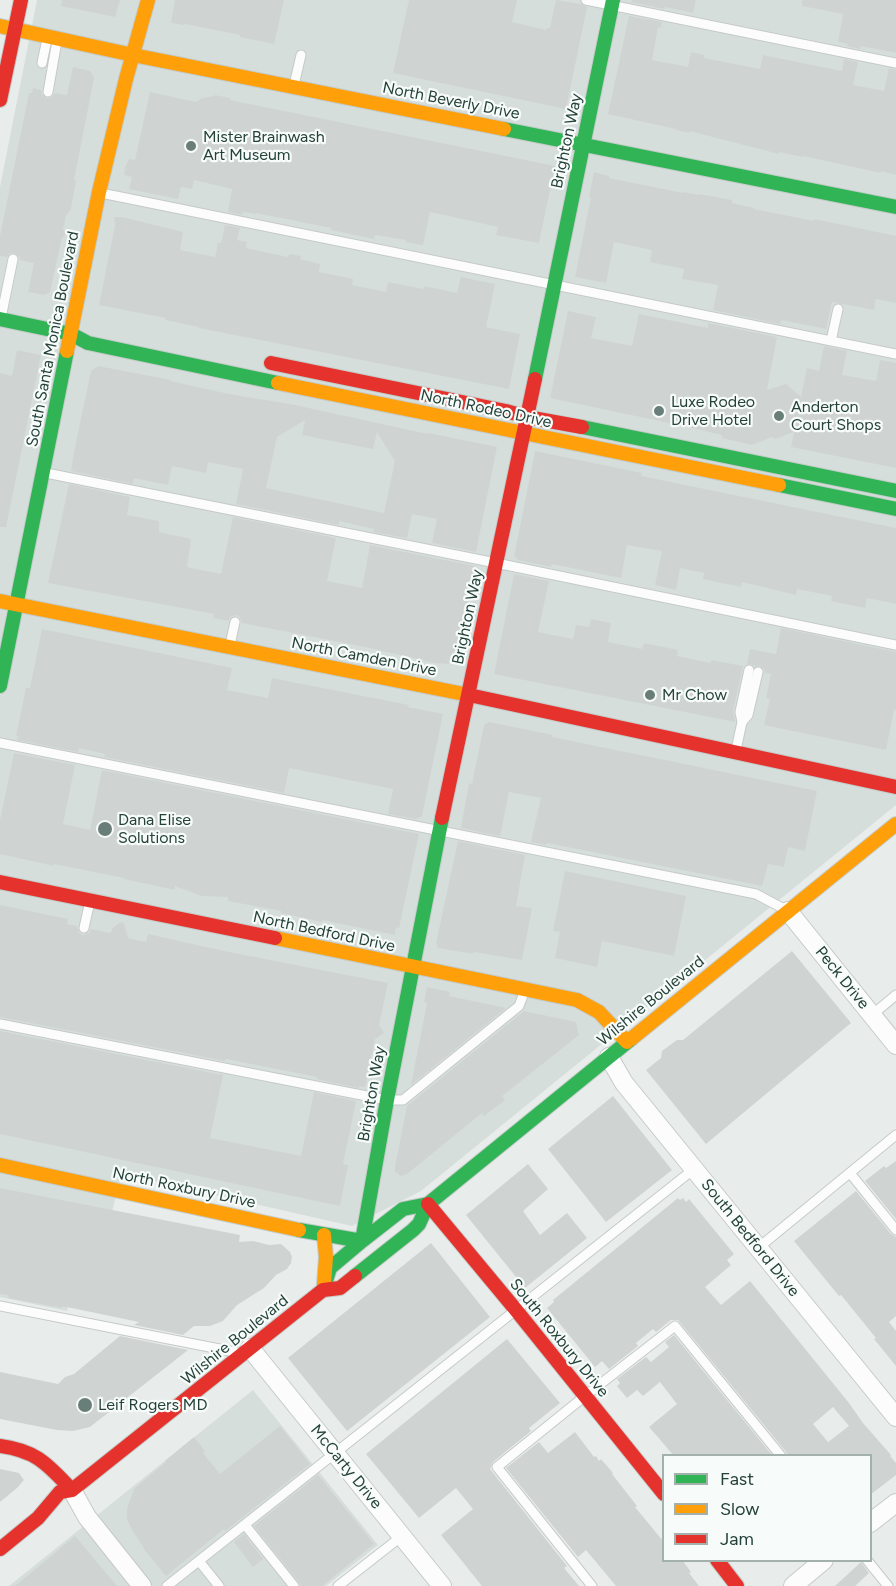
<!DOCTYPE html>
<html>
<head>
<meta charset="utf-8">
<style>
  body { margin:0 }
  #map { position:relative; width:896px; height:1586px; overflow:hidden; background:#e8edeb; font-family:Figtree,sans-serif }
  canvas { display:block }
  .legend { position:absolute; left:662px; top:1454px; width:210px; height:108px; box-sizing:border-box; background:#f7fbf9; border:2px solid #a3b1ad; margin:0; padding:8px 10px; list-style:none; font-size:18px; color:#24423a }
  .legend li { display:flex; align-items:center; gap:12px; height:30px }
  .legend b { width:30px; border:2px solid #a3b1ad }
</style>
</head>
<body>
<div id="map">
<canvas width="896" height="1586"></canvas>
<ul class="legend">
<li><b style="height:8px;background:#30b455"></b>Fast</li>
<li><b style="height:8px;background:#ff9f0a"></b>Slow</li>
<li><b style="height:8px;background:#e5322d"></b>Jam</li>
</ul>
</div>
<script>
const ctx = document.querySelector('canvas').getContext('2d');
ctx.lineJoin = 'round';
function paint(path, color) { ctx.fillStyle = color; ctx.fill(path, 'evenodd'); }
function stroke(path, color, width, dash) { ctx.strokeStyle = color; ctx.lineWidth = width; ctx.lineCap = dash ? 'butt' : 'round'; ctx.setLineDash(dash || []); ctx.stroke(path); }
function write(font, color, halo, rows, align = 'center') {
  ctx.font = font + ' Figtree,sans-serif'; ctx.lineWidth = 4.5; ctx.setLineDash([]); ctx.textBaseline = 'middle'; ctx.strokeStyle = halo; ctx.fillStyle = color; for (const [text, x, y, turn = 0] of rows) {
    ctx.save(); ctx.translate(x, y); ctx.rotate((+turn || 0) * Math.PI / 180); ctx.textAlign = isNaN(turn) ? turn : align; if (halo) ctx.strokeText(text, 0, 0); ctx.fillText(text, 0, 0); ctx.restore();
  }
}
paint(new Path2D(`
  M37 0H896V805L421 1191 352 1226 122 1174 99 1260 77 1258 67 1311 0 1297V187Z
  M253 1390 378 1545 326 1586H9Z`), '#d6dedb');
paint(new Path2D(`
  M62 0H120L115 17 61 6Z
  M175 0H284L274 44 240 37V35L185 24 184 25 171 23Z
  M409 0H517L512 22 546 30 547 28H550L556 0 581 4 587 7 566 109 393 73Z
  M632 0H696L693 13 665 7 664 9 631 2Z
  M802 0H896V53L861 46 860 49 847 46 848 44 838 42 843 14 802 6Z
  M629 16 662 22 661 28 658 27 652 60 688 67 691 52 704 55V58L760 69 763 55 842 71 844 59 858 62 853 85 884 91 889 68 896 70V175L881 171V173L803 156V157L779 152V154L709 136 690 131V133L676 130V129L608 114Z
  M73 67 90 71 94 78 74 180 76 181 71 209 66 216 63 229 66 234 62 238 50 292 44 295 28 292 34 263 20 260 19 256 15 253H10L7 257 0 256V236L29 93H32L33 88 41 90 42 95 46 98H51L55 93 67 95Z
  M150 92 196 102 202 98 214 96 215 95 230 98V100L555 166 539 243 496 235 498 227 430 212 423 245 406 242V240L375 235 374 239 331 230V228L256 213V214L243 212 242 215 228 212 232 189 194 180 192 189 181 187 178 199 129 189 132 177 124 175 125 168 129 159 135 160Z
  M594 172 609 176V178L683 193V192L699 195V194L732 200V203L754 208V209L814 221V219L834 223 896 236V303L876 299 874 310 832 302 826 329 781 320 780 324 713 310 718 285 682 279 684 269 650 262 652 250 614 242 606 283 575 277 591 197H589Z
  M114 217H122L183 232 180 250 215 257 218 243H221L225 225 240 228 237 240 247 242 246 248 288 257 289 254 301 256 300 259 320 264 319 272 353 279 352 285 386 292 388 282 423 289 424 286 457 293 461 277 495 284 486 327 520 334 509 389 199 328V327L165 320 166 318 99 305 115 225Z
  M568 311 596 317 591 338 632 346 639 314 708 328V323L777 337 767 390 786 384 801 397 807 368 819 371 824 346 847 351 842 375 876 381 880 360 896 363V468L791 447 794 432 775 439 772 437 752 445 722 438V435L688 427 550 398Z
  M17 350 41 355 6 527H0V373L12 376Z
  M98 366 171 380V381L188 385 234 395 290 404 428 434 429 433 497 447 476 552 432 543 437 519 412 514 407 538 373 532 374 529 339 521V525L236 504 243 469 208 462 206 473 172 466 168 485 134 478 133 484 71 471 74 452 91 371ZM305 420 302 435 373 449 377 432 395 461 384 513 266 488 277 437Z
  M535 451 642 473 641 476 896 528V604L867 598 865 608 831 601 832 596 797 589 796 595 742 582 741 587 703 579 704 573 680 568 676 590 655 585 662 551 627 545 621 578 552 564 551 567 517 560 518 558 514 557Z
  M69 484 130 497 127 515 159 521V532L191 539 187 567 221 574 233 517 336 538 327 581 362 588 370 545 475 566 455 661 450 660 449 664 435 663 365 647 242 623 240 617 236 615 230 617 228 621 213 618 214 614 48 583Z
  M514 574 549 581 538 632 573 639 576 625 589 627 591 619 611 623 608 642 642 649 644 643 678 650 677 656 711 663V660L743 666 733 711 735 722 494 674Z
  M781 628 896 652V710H894L886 750 764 725 770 699 766 698 771 674 765 673 764 669 760 666H755L751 664H747L750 649 776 654Z
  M42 629 232 668 227 690 268 698 272 678 409 705 408 707 443 714 422 816 416 819 388 814 393 789 289 768 284 793 104 757 105 754 79 748 78 752 17 740 18 736H16L26 688H30Z
  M489 722 553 735 552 737 817 791 805 851 788 847 784 867 768 864 762 886 547 843 546 845 531 842 541 798 509 792 500 836 461 828 469 783 472 784 484 725Z
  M14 753 75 765 63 824 90 830 102 770 419 834 399 928 396 927 395 935 322 920V922L281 913V911L228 901V897L202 896 175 886V890L124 879V878L54 864V866L0 854V820Z
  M458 841 525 855 516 906 532 908 522 960 474 952 473 954 438 948 436 943Z
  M565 871 686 896 674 956 602 941 597 967 555 958 560 932 553 931Z
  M0 905 68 919 67 924 77 926 79 933 83 935 89 933 91 929 111 933 112 929 120 922 124 923 128 938 146 942 148 934 224 951 388 983 379 1025 384 1033 375 1039 365 1087 359 1086V1088L316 1079 317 1077 226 1059 225 1061 0 1017Z
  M792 951 851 1023 706 1144 646 1070 661 1058 662 1051 677 1040H683Z
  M427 987 450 992 449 996 506 1008 411 1085 427 1003 424 1002Z
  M524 1011 576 1022 579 1035 502 1096 505 1100 484 1116 482 1113 407 1174 401 1176 395 1172V1166L407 1106Z
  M0 1031 223 1075 210 1138 301 1156 314 1092 356 1101 343 1164 348 1165 340 1206 0 1134Z
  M613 1096 672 1170 606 1222 548 1149Z
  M896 1161V1219L865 1181 884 1166 886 1168Z
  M528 1164 548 1189 523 1211 540 1235 567 1213 587 1238 525 1288 466 1215Z
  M0 1188 240 1235 239 1242 253 1241 269 1245 281 1244 290 1252 292 1257 291 1263 287 1269 276 1275 264 1288 237 1305 223 1321 210 1326H194L183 1335 134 1325 139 1322 62 1306V1308L8 1298 9 1295 0 1294Z
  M856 1191 891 1234 896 1237V1316L889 1322 896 1331V1366L874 1339 876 1338 841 1295 839 1296 794 1241Z
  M678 1198 680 1200 683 1198 686 1202 689 1199 734 1254 727 1260 731 1265 705 1287 721 1305 750 1281 849 1403 863 1423 891 1455 890 1456 896 1463V1475L870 1495V1455H788L786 1452 678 1320H671L656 1332 653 1329 636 1343 638 1346 609 1369 602 1361 595 1367 547 1308 554 1302 553 1300ZM833 1407 849 1426 828 1442 813 1424Z
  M431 1243 490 1317 347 1431 288 1358Z
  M674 1335 772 1455H673L657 1436 649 1427 677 1404 660 1382 643 1396 637 1390 627 1398 617 1386 620 1383 617 1379 646 1357 651 1362 669 1347 665 1342Z
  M120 1336 188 1350 90 1427 73 1431 57 1430 0 1419V1372L58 1384 65 1377 74 1374Z
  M507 1339 560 1403 529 1428 531 1431 493 1462 490 1469 567 1566 564 1568 579 1586H482L441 1535 473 1509 456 1488 419 1518 366 1454Z
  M280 1426 310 1464 225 1531 224 1529 166 1576 143 1548H144L131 1528 127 1519V1509L134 1489 166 1462 165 1461 194 1437 205 1451 203 1453 220 1474Z
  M575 1432 594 1457 596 1456 599 1461 601 1459 613 1473 612 1474 637 1506 635 1507 663 1541V1560H682L691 1572 689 1573 699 1586H616L586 1550 578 1557 506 1468 539 1442 548 1453Z
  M0 1469 19 1473 24 1480 17 1488 0 1502Z
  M318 1475 374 1544 322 1586H301L299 1582 254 1526Z
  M244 1534 263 1559 253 1567 234 1542Z
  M75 1536 117 1586H15Z
  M861 1562 869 1573 855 1586H835Z`), '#cfd4d2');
const lane = new Path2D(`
  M586 0 896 63
  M42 63 47 39
  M294 85 301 55
  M48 92 57 41
  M101 193 896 354
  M1 318 13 259
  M831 341 838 309
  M46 473 496 563 896 645
  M230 645 235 622
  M749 670 740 712 742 722 748 715 758 672
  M0 743 756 894 786 910
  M736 750 742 722
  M84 928 90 901
  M872 1015 896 995
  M0 1024 387 1100H403L519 1006 525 990
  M850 1173 896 1230
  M758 1248 896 1135
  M0 1306 235 1352
  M245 1525 294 1586
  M867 1560 888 1586
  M199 1561 219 1586
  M167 1586 694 1169
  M338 1586 402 1536
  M592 1586 497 1467 585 1396 675 1326 781 1456`);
const street = new Path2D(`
  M788 911 896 1045
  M609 1057 624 1083 896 1417
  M250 1348 442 1586
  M72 1490 87 1517 142 1586
  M870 1523 896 1503
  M793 1586 824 1560`);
const fast = new Path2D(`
  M504 129 896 207
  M0 319 71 334 88 343 278 383
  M535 379 613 0
  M582 427 896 491
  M779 485 896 509
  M0 686 67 351
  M299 1230 362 1241 387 1100 442 818
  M355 1276 413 1230 419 1224 428 1204 631 1039
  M323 1290 330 1268 362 1241 403 1209 428 1204`);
const slow = new Path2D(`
  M0 26 133 55 504 129
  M67 351 99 192 126 79 148 0
  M278 383 779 485
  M0 601 469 695
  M275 938 577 1000 599 1012 627 1042
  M631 1039 896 824
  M0 1165 299 1230
  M324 1235 326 1257 324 1285`);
const jam = new Path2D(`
  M0 100 21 0
  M271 363 506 411 527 417 582 427
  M469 695 896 787
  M442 818 535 379
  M0 882 275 938
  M428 1204 516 1310 664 1494
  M0 1446C37 1451 47 1464 72 1490
  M0 1549 38 1518 60 1492 72 1490 323 1290 340 1288 355 1276
  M717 1560 737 1586`);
stroke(lane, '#c5cac8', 11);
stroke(street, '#c5cac8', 20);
stroke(fast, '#c3cbc8', 16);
stroke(slow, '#c3cbc8', 16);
stroke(jam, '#c3cbc8', 16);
stroke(lane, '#fcfcfc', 9);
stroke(street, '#fcfcfc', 18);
stroke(fast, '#30b455', 14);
stroke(slow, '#ff9f0a', 14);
stroke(jam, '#e5322d', 14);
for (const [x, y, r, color] of [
  [191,146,6,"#697e78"],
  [659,411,6,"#697e78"],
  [779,416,6,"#697e78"],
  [650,695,6,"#697e78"],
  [105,829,8,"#697e78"],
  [85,1405,8,"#697e78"]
]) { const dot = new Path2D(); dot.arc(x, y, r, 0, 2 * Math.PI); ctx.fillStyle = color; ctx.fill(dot); stroke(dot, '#f7fbf9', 2); }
write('16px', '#24423a', '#f7fbf9', [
  ["North Beverly Drive",451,101,11],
  ["Brighton Way",567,141,-78],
  ["South Santa Monica Boulevard",53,339,-79],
  ["North Rodeo Drive",486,409,12],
  ["Brighton Way",468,617,-78],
  ["North Camden Drive",364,657,11],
  ["North Bedford Drive",324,932,12],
  ["Peck Drive",842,978,51],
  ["Wilshire Boulevard",651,1001,-39],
  ["Brighton Way",372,1094,-80],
  ["North Roxbury Drive",184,1188,12],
  ["South Bedford Drive",750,1238,51],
  ["South Roxbury Drive",559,1338,51],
  ["Wilshire Boulevard",235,1340,-39],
  ["McCarty Drive",346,1467,51]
]);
write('16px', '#24423a', '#f7fbf9', [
  ["Mister Brainwash",203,137],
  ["Art Museum",203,155],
  ["Luxe Rodeo",671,402],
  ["Drive Hotel",671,420],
  ["Anderton",791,407],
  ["Court Shops",791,425],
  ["Mr Chow",662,695],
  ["Dana Elise",118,820],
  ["Solutions",118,838],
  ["Leif Rogers MD",98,1405]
], 'left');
</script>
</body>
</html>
